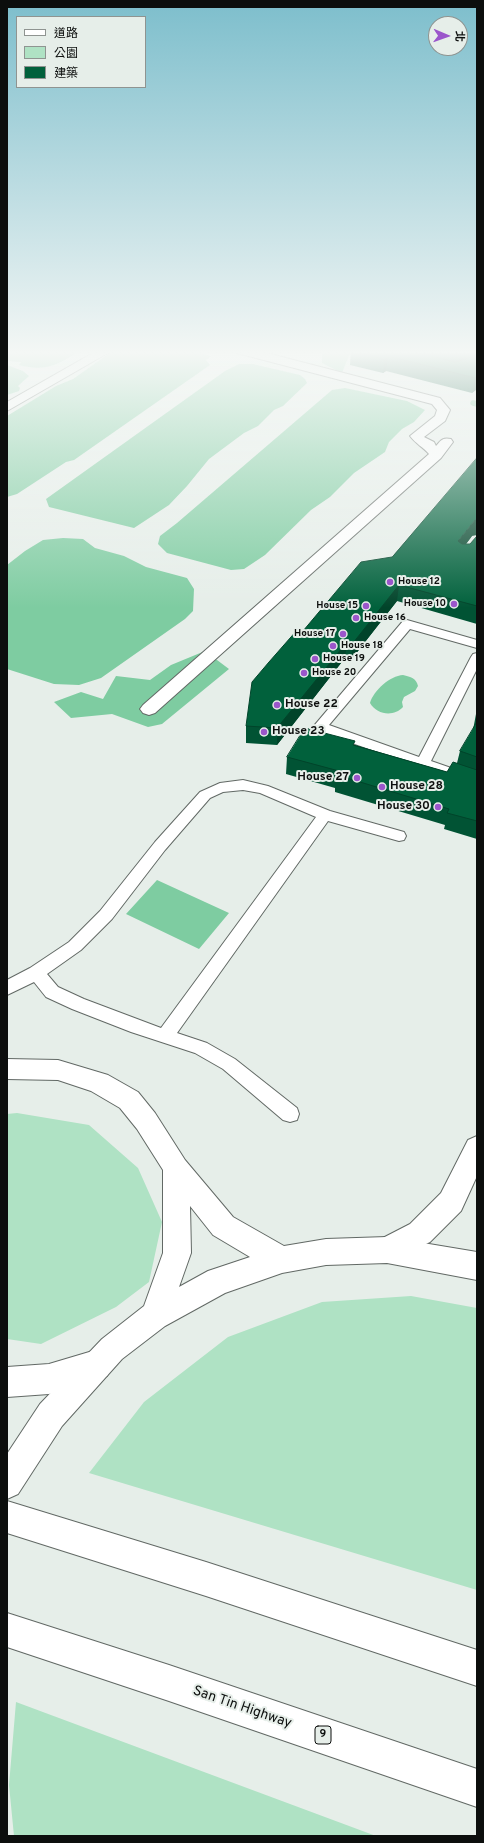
<!DOCTYPE html>
<html>
<head>
<meta charset="utf-8">
<style>
  body { margin:0 }
  #map { position:relative; width:484px; height:1843px; overflow:hidden; background:#e6eee9; font-family:Overpass,"Noto Sans TC",sans-serif }
  canvas { display:block }
  .frame { position:absolute; inset:0; border:8px solid #0c0e0d; pointer-events:none }
  .legend { position:absolute; left:16px; top:16px; width:130px; height:72px; box-sizing:border-box; background:#e6eee9; border:1px solid #8f9491; margin:0; padding:5px 7px; list-style:none; font-size:12px; color:#0c0e0d }
  .legend li { display:flex; align-items:center; gap:8px; height:20px }
  .legend b { width:20px; border:1px solid #8f9491 }
  .north { position:absolute; left:428px; top:16px; width:40px; height:40px; box-sizing:border-box; background:#e6eee9; border:1px solid #8f9491; border-radius:50%; rotate:92deg; font-size:11px; font-weight:700; line-height:16px; text-align:center; color:#0c0e0d }
  .north::after { content:''; display:block; margin:auto; width:14px; height:18px; background:#9b56cb; clip-path:polygon(50% 0,100% 100%,50% 72%,0 100%) }
</style>
</head>
<body>
<div id="map">
<canvas width="484" height="1843"></canvas>
<div class="frame"></div>
<ul class="legend">
<li><b style="height:5px;background:#fff"></b>道路</li>
<li><b style="height:11px;background:#afe2c4"></b>公園</li>
<li><b style="height:11px;background:#01613c"></b>建築</li>
</ul>
<div class="north">北</div>
</div>
<script>
const ctx = document.querySelector('canvas').getContext('2d');
ctx.lineJoin = 'round';
function paint(path, color) { ctx.fillStyle = color; ctx.fill(path, 'evenodd'); }
function stroke(path, color, width, dash) { ctx.strokeStyle = color; ctx.lineWidth = width; ctx.lineCap = dash ? 'butt' : 'round'; ctx.setLineDash(dash || []); ctx.stroke(path); }
function write(font, color, halo, rows, align = 'center') {
  ctx.font = font + ' Overpass,sans-serif'; ctx.lineWidth = 4; ctx.setLineDash([]); ctx.textBaseline = 'middle'; ctx.strokeStyle = halo; ctx.fillStyle = color; for (const [text, x, y, turn = 0] of rows) {
    ctx.save(); ctx.translate(x, y); ctx.rotate((+turn || 0) * Math.PI / 180); ctx.textAlign = isNaN(turn) ? turn : align; if (halo) ctx.strokeText(text, 0, 0); ctx.fillText(text, 0, 0); ctx.restore();
  }
}
paint(new Path2D(`
  M17 1113 89 1125 138 1168 162 1222 149 1282 116 1307 41 1344 7 1339V1114Z
  M411 1296 477 1308V1590L89 1473 144 1402 228 1337 322 1302Z
  M16 1702 376 1836H14L9 1785Z`), '#afe2c4');
paint(new Path2D(`
  M7 350H80C59 365 45 372 19 365L21 362 7 361Z
  M114 350H187L211 356 206 360 210 365 74 460 66 462 17 494 7 497V416L56 386 73 379Z
  M331 350 350 353 342 373 322 363V355Z
  M239 364H253L300 375 305 379 307 383 283 406 274 410 258 426 244 433 209 459 187 486 169 505 134 528 49 507 46 499 225 371Z
  M7 365 23 371 29 376 18 386 20 388 19 391 7 395Z
  M345 388 407 401 425 410 414 422 402 429 389 442 385 452 354 473 330 497 311 510 265 555 244 569 231 570 167 553 158 544 160 536 177 523 332 390Z
  M63 538 83 539 95 548 124 556 146 567 187 578 194 589 193 611 185 619 101 678 79 685 54 684 7 669V565L25 551 43 540Z
  M205 651 229 669 162 724 148 727 112 714 71 718 54 702 81 692 103 699 116 676 150 680 171 665Z
  M403 675C411 677 416 678 418 686L415 691 404 697 402 702 403 707C394 717 377 715 370 703 374 690 390 676 403 675Z
  M157 880 229 913 199 949 126 914Z`), '#7ecca1');
stroke(new Path2D(`
  M473 403 477 404`), '#7ecca1', 5.5);
const service = new Path2D(`
  M407 620 477 640V648L410 629 329 725 419 757 471 657 473 654 477 653V669L431 761 477 777V787L315 730 313 727 403 621Z
  M243 780 268 786 330 811 404 832 406 836 404 840 399 841 328 821 177 1033 207 1043 235 1059 297 1108 299 1114 297 1120 290 1122 283 1120 223 1069 195 1053 131 1032 72 1009 46 997 34 982 7 995V980L30 968 69 942 100 911 155 842 200 792 220 783ZM243 790 260 793 316 817 161 1028 84 999 58 987 47 974 81 950 112 919 165 850 210 798 223 792Z`);
const minor = new Path2D(`
  M98 350H113L7 411V402Z
  M235 350H255L440 398 450 410 445 421 424 437 434 442 436 446C441 440 443 437 451 439L453 442 441 458 155 713 149 715 143 713 140 709 143 705 429 454C423 447 416 444 410 436L435 416 437 410 432 404 237 353Z`);
const tertiary = new Path2D(`
  M477 1136V1176L461 1211 430 1242 387 1263 377 1259 373 1250 377 1241 410 1224 441 1193 468 1140Z`);
const secondary = new Path2D(`
  M7 1059 58 1060 108 1075 138 1092 155 1113 185 1160 233 1217 284 1246 326 1239 387 1237 477 1252V1280L387 1263 326 1265 282 1273 225 1293 165 1326 122 1359 62 1426 18 1494 7 1499V1454L40 1404 102 1339 144 1306 163 1253V1170L137 1129 120 1108 91 1091 58 1080 7 1079ZM190 1206 213 1235 250 1257 208 1271 179 1287 191 1253Z`);
const motorway = new Path2D(`
  M96 1350 107 1354 111 1365 107 1376 49 1394 7 1397V1367L49 1364Z
  M7 1501 206 1562 477 1650V1686L206 1596 7 1533Z
  M7 1613 169 1665 477 1769V1807L169 1701 7 1647Z`);
stroke(service, '#626965', 2);
stroke(minor, '#626965', 2);
stroke(tertiary, '#626965', 2);
stroke(secondary, '#626965', 2);
stroke(motorway, '#626965', 2);
paint(service, '#fff');
paint(minor, '#fff');
paint(tertiary, '#fff');
paint(secondary, '#fff');
paint(motorway, '#fff');
paint(new Path2D(`
  M351 350H477V389L472 393 386 371 383 373 350 365Z
  M472 536 466 544H470L477 536V624L397 601 351 660 345 658 277 745 246 743V726L303 631 392 557Z
  M477 712V839L444 829 445 825 335 792V788L286 774 287 757 355 745 447 772 457 763 460 751 473 730 476 714Z`), '#015334');
paint(new Path2D(`
  M464 350H477V355L458 368 460 353Z
  M388 356 386 371 383 373 384 359Z
  M477 376V389L472 393 475 378Z
  M477 519V535L472 536 456 557 458 541 475 520Z
  M399 585 397 601 351 660 353 643Z
  M347 642 345 658 277 745V728Z`), '#01442a');
const building = new Path2D(`
  M351 350H405L455 362 467 359 477 352V376L475 378 388 356 384 359Z
  M443 350H464L460 353H455Z
  M477 458V519L475 520 458 541 462 544H470L477 536V606L399 585 353 643 347 642 277 728 246 726 252 682 269 662 298 629 303 631 361 562 392 557Z
  M477 722V757L460 751Z
  M305 728 355 741 353 745 447 772 453 762 477 770V821L447 813 449 809 337 775 339 771 287 757Z`);
paint(building, '#01613c');
stroke(building, '#01442a', 1);
const sky = ctx.createLinearGradient(0, 0, 0, 608);
sky.addColorStop(0, '#7dbecc');
sky.addColorStop(0.58, '#f4f7f5');
sky.addColorStop(1, '#f4f7f500');
ctx.fillStyle = sky;
ctx.fillRect(0, 0, 484, 608);
for (const [x, y, r, color] of [
  [390,582,4,"#9b56cb"],
  [454,604,4,"#9b56cb"],
  [366,606,4,"#9b56cb"],
  [356,618,4,"#9b56cb"],
  [343,634,4,"#9b56cb"],
  [333,646,4,"#9b56cb"],
  [315,659,4,"#9b56cb"],
  [304,673,4,"#9b56cb"],
  [277,705,4,"#9b56cb"],
  [264,732,4,"#9b56cb"],
  [357,778,4,"#9b56cb"],
  [382,787,4,"#9b56cb"],
  [438,807,4,"#9b56cb"]
]) { const dot = new Path2D(); dot.arc(x, y, r, 0, 2 * Math.PI); ctx.fillStyle = color; ctx.fill(dot); stroke(dot, '#e6eee9', 1.5); }
write('bold 10px', '#0c0e0d', '#e6eee9', [
  ["House 12",398,582],
  ["House 10",446,604,"right"],
  ["House 15",358,606,"right"],
  ["House 16",364,618],
  ["House 17",335,634,"right"],
  ["House 18",341,646],
  ["House 19",323,659],
  ["House 20",312,673]
], 'left');
for (const [x, y, w] of [
  [323,1735,16]
]) { const box = new Path2D(); box.roundRect(x - w / 2, y - 9, w, 18, 3); ctx.fillStyle = '#e6eee9'; ctx.fill(box); stroke(box, '#0c0e0d', 1); }
write('bold 11px', '#0c0e0d', null, [
  ["9",323,1735]
]);
write('bold 12px', '#0c0e0d', '#e6eee9', [
  ["House 22",285,705],
  ["House 23",272,732],
  ["House 27",349,778,"right"],
  ["House 28",390,787],
  ["House 30",430,807,"right"]
], 'left');
write('14px', '#0c0e0d', '#e6eee9', [
  ["San Tin Highway",242,1708,19]
]);
</script>
</body>
</html>
